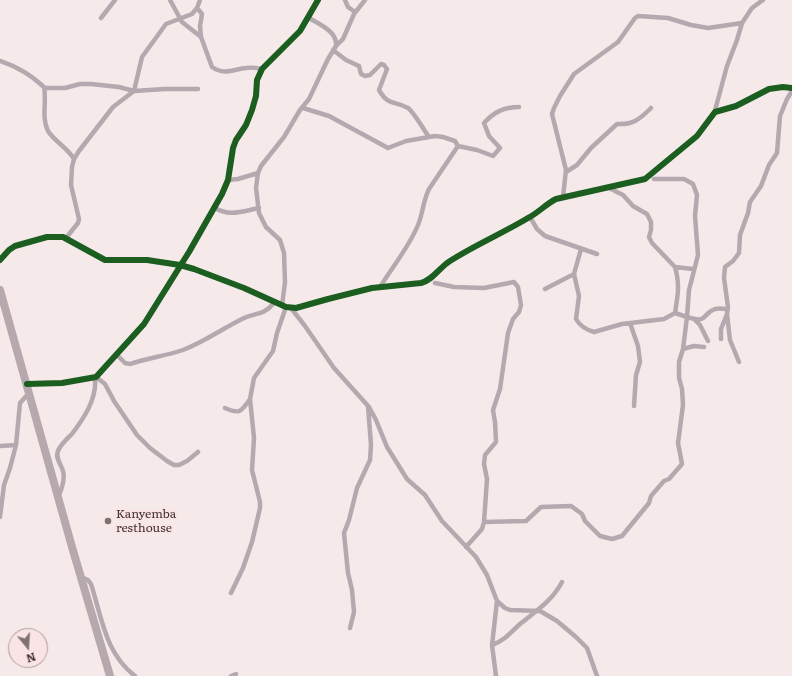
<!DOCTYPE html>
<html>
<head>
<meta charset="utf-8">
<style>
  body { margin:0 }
  #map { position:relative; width:792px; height:676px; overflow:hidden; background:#f5e9ea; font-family:Literata,serif }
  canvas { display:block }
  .north { position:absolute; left:8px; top:628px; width:40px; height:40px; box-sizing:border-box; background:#fae4e5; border:1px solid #af9c9d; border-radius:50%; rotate:162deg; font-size:11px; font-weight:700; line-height:16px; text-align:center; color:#3f3132 }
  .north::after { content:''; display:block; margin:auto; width:14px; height:18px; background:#7f7172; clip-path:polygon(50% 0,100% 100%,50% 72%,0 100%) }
</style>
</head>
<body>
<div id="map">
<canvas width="792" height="676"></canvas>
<div class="north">N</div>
</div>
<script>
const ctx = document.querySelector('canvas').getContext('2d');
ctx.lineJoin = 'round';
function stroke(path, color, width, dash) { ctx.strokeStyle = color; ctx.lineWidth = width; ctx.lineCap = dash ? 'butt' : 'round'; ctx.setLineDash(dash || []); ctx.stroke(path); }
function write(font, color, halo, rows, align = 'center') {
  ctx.font = font + ' Literata,serif'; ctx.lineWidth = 4; ctx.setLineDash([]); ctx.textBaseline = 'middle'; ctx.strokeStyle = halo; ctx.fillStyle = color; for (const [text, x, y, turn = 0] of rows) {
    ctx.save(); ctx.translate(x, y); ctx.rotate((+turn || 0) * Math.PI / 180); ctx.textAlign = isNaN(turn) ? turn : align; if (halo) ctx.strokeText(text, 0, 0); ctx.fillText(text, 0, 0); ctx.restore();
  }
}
stroke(new Path2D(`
  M170 0 182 22 201 37
  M345 0 348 7 355 12
  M197 8 202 14 200 26 201 37 212 67C225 76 234 69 246 68 251 67 257 68 262 69
  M101 18 115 0
  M309 18C319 24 338 32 336 46
  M333 50 346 60 359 66 361 74 365 76 370 75 381 64 384 65 387 69 379 90C389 107 394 100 408 108 413 111 424 130 429 137
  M0 61C15 66 32 76 44 87 47 101 41 117 48 131 55 142 68 148 74 159
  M45 88H65L80 84H91L119 87 134 91
  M134 91 165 89H198
  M303 108 329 116 388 148 406 141 435 136 443 137 455 141 458 146 477 150 493 156 500 148 489 136 484 123C494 112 504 107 519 107
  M714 114 727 66 737 40 742 23 752 8 763 0
  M566 172 577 165 591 148 617 124C633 125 640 119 651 108
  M654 179H684L693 184 697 195 695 216 698 255 689 290 687 317C709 324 701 314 715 309 719 308 723 309 728 309
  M228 180 238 179 258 173
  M609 188 623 195 633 206 647 214 651 222V230L649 237 652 243 675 267 693 269
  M563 197 566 170 552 114 554 108 560 96 574 74 618 42 635 18 638 16 668 18 691 25 708 28 742 23
  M215 208C230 217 243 211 259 208
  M530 217 537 229 545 236 597 254
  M66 238 78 223 79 219 71 185 72 167 74 159 79 151 113 107 134 91 142 57 166 24 192 14 197 8 200 0
  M0 260 9 250 15 246 47 237H63L105 260H147L180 265 194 269 244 288 286 307 296 308 328 299 372 288 421 283C433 280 440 267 450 261 475 245 503 233 528 218 538 213 546 204 556 199L645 179 697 136 715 112 736 106 769 89 783 87 792 88
  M574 274 579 296 576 319C580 326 587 330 594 332L622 324 664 319 675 313C678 294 680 285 675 267
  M435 283 454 287 484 288 514 282 518 287 521 305 519 312 513 319 508 333 500 389 493 410 495 422 496 442 485 455 484 464 487 479 484 522 482 529 466 547
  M380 287C393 266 409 247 418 225 423 213 423 201 429 189L458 146
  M545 289 574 274 581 249
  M282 306 285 282 284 253 280 240 266 227 259 213 256 188 258 173 261 166 284 137 300 110 309 99 328 59 336 46 343 39 354 14 365 0
  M291 308 305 326 334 368 369 407 376 420 387 447 407 479 425 495 442 521 476 557 487 575 497 601 492 645 496 676
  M727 314 730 340 739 362
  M695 320 700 325 708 341
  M630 323 638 346 640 362 636 375 634 406
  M721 339V329L727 314 728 307 724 278 725 267 733 261 739 253 740 235 748 213 750 202 761 186 769 165 777 153 780 116 787 99 792 91
  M683 349 694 346 704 347
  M116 354 125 363 130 364C147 358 166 356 183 350 204 342 222 329 242 319 256 312 263 316 274 303
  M96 377 105 384 114 401 137 435 150 448 167 461 174 465H179L187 461 198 452
  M27 384 62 383 96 377 144 324 189 252 222 194 228 180 233 148 236 140 246 125 252 110 256 96 257 80 262 69 300 31 318 0
  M225 408C241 415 241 411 250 399
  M0 446 16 445
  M59 495C62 489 65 478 63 471 61 464 55 458 58 451 61 444 67 439 72 434 84 418 97 399 95 378
  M0 517 4 485 10 468 16 445 20 403 29 393
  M484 522 526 521 541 507 571 506 582 514 585 521 600 536 612 539 622 536 649 503 651 496 664 481 669 479 682 464 678 443 683 405 682 389 679 378V362L683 349 687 317 675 313
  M81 577 88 580 91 584C102 618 105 653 135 676
  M231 593 243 568 252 542 260 508V502L252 470 254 438 250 399 254 378 273 351 277 333 286 307
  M497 601 505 608 510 610 540 611 557 621 576 637 587 648 597 676
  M350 628 354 612 352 590 348 573 344 533 349 520 357 488 370 460 371 445 368 406
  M492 645C504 641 511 632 520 624 536 611 552 601 562 582
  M231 676 236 674`), '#b4a9ae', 4.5);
stroke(new Path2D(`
  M0 290 72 547 110 676`), '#b6a8ac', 8);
stroke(new Path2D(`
  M0 260 9 250 15 246 47 237H63L105 260H147L180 265 194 269 244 288 286 307 296 308 328 299 372 288 421 283C433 280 440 267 450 261 475 245 503 233 528 218 538 213 546 204 556 199L645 179 697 136 715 112 736 106 769 89 783 87 792 88
  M27 384 62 383 96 377 144 324 189 252 222 194 228 180 233 148 236 140 246 125 252 110 256 96 257 80 262 69 300 31 318 0`), '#1b5e20', 6);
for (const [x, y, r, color] of [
  [108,521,4,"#7f7172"]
]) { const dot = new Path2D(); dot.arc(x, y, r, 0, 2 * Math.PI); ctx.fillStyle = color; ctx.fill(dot); stroke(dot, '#fae4e5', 1.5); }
write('12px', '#3f3132', '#fae4e5', [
  ["Kanyemba",116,514],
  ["resthouse",116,528]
], 'left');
</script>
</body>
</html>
